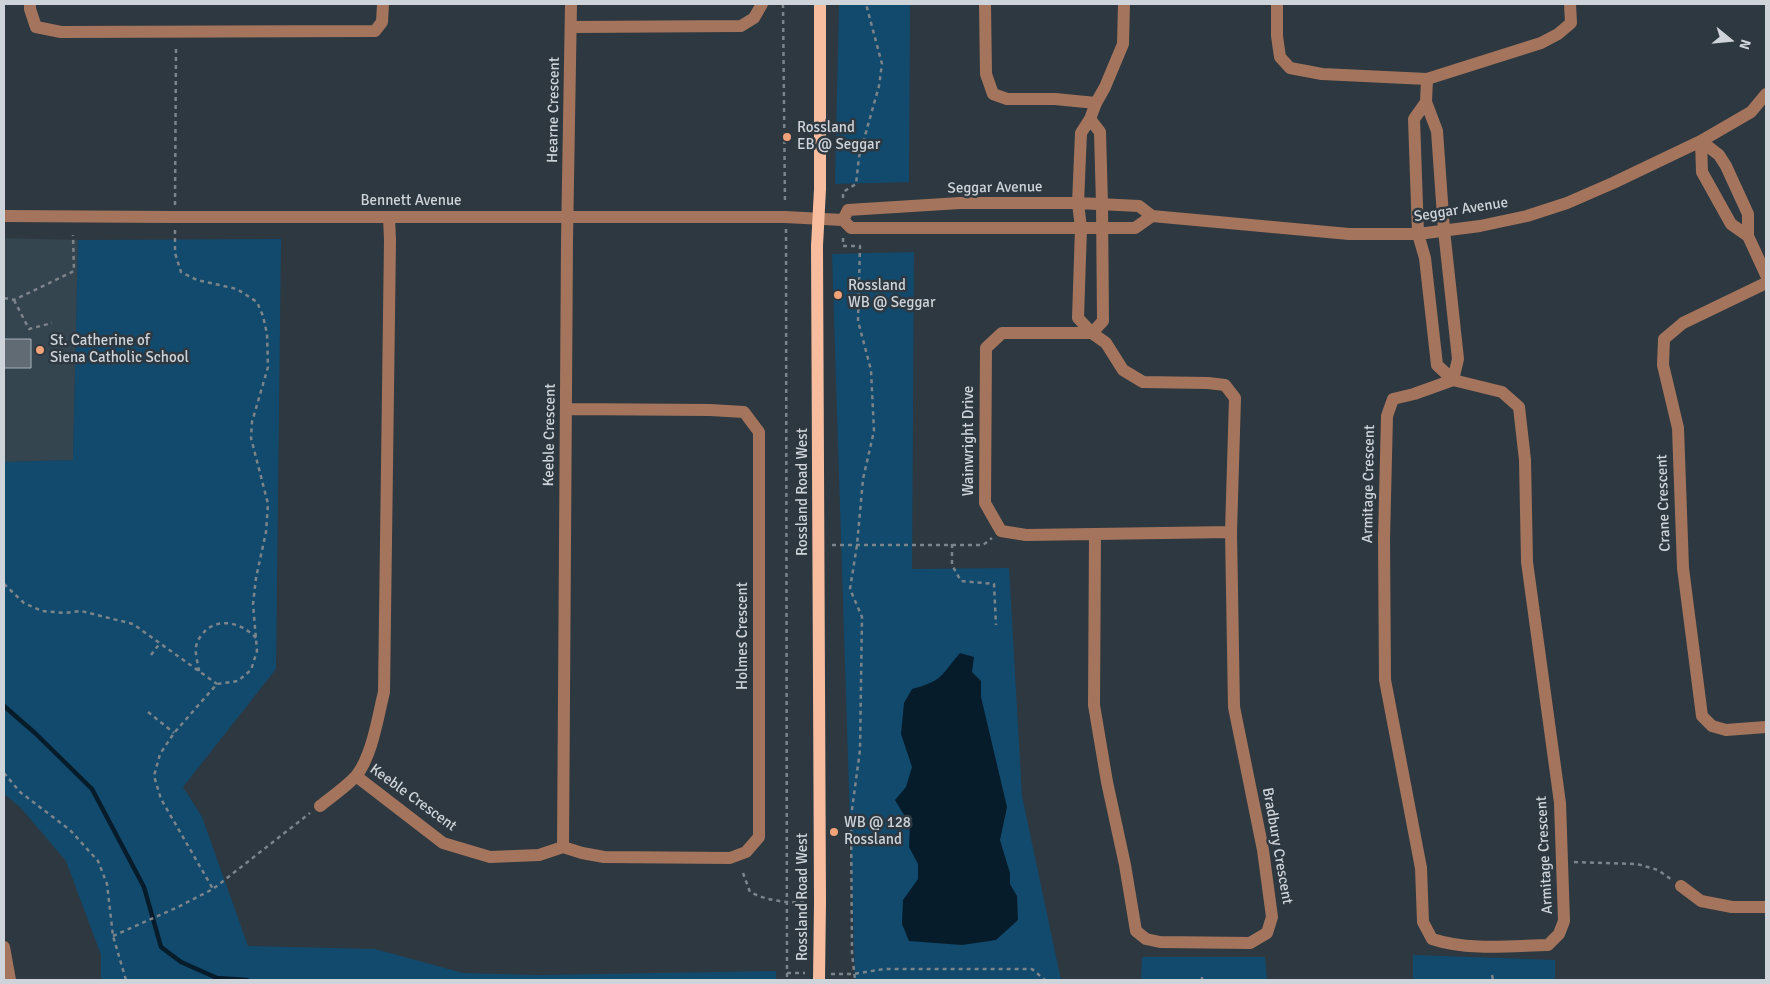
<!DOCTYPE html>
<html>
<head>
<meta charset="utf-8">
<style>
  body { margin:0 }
  #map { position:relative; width:1770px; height:984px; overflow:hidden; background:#2e3840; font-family:Signika,sans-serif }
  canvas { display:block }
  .frame { position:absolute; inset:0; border:5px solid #ced4d9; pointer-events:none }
  .north { position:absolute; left:1705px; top:15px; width:50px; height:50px; -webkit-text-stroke:4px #2e3840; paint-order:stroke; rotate:107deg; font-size:14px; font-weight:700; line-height:20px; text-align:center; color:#ced4d9 }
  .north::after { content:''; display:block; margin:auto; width:18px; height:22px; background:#ced4d9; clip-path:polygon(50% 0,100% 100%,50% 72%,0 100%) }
</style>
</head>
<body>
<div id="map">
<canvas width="1770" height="984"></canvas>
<div class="frame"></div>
<div class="north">N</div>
</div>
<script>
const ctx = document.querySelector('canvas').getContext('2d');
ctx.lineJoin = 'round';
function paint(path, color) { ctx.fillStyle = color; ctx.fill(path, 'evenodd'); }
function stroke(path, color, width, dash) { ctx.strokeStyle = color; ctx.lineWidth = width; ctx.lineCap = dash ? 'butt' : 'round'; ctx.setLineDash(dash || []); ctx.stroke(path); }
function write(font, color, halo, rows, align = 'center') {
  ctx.font = font + ' Signika,sans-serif'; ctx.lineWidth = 5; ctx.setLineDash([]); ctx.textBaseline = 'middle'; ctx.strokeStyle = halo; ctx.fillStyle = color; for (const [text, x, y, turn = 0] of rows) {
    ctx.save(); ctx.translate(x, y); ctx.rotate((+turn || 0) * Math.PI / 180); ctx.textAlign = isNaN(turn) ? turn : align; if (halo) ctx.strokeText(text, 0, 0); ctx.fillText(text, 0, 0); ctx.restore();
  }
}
paint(new Path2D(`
  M4 238 78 240 73 460 4 462Z`), '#354550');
paint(new Path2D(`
  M839 4H910L909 182 835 184Z
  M281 239 276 669 183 787 202 817 248 946 375 949 463 973 538 975 776 971V980H101V955L66 861 20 807 4 794V462L73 460 78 240Z
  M914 252 912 569 1009 568 1022 796 1061 980H855L832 254Z
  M1413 955 1555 960V980H1413Z
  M1142 957H1265L1267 980H1141Z`), '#114a6d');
paint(new Path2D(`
  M960 653 974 657 972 672 981 681V697L1007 807 1000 840 1010 873V884L1017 896 1018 920 996 940 962 945 909 941 902 924 903 900 918 879V864L909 847 910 825 895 800 906 787 912 767 901 734 904 703 912 689C943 681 941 675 960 653Z`), '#071c2a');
stroke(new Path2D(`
  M4 706 35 733 92 789 144 887 161 947 181 962 217 978 247 980`), '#071c2a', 4.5);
const building = new Path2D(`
  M4 339H31V368H4Z`);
paint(building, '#606b73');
stroke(building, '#a7b3bc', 1);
stroke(new Path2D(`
  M783 4 785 204
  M843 198V192L856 184 859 157 879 86 882 64 866 4
  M175 205 176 45
  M786 229 787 980
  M175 230V253L181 272 197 280 237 289 257 302 263 316 267 334 268 367 252 422 251 438 268 504 266 532 256 578 253 604 257 651 251 670 238 681 217 684 174 733 160 754 154 776 161 799 213 889
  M843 238V246H860L858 321 871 370 874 431 863 479 857 545 850 589 862 617 860 750 851 817 852 953 855 980
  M4 298 14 300 74 271 73 235
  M14 300 29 329 52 323
  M952 544V565L961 581 994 584 996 625
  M832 545H983L992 538
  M4 584 24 603 42 611 65 613 81 611 133 624 217 684
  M151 655 160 643
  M199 671C198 664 195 654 196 647 197 640 202 634 206 630 222 617 243 624 256 638
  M148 712 174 733
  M4 773 20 792 70 830 98 861 107 884 113 936 126 980
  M1574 862 1637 864 1658 870 1672 880
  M743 873 750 892C768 901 786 903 806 902
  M113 936 178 907 213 889 310 813
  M787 973H805
  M831 974H853L884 969H1032L1045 980
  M1492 975 1493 980
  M1202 980V977`), '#7c848b', 2.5, [4, 4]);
stroke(new Path2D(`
  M30 4V9L36 27 61 32 375 31 382 22 383 4
  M985 4 986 74 993 94 1007 99H1055L1096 103
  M1277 4V36L1280 57 1290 68 1322 74 1427 79 1541 43 1558 34 1571 23 1570 4
  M572 27 741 26 754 18 762 4
  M1427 79 1426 102 1437 131 1444 230 1458 359 1453 380
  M1426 102 1414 119 1418 234 1425 258 1437 365 1453 380 1502 392 1519 407 1525 460 1527 562 1560 803 1564 921 1559 934 1548 945C1510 946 1469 951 1432 939L1423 922 1421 868 1385 680 1384 539 1387 416 1393 399 1414 394 1453 380
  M1090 119 1100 132 1102 204 1103 321 1092 333
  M1701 141 1719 155 1726 166 1748 214V236L1766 275
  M1701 141 1702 172 1731 224 1748 236
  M4 216 175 217H785L843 220 851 228H1135L1152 216
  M843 220 848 210 960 203H1078L1139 206 1152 216 1349 234H1418L1480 226 1527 216 1567 203 1613 183 1701 141 1751 112 1766 94
  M1766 283 1683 323 1664 339 1663 365 1678 428 1683 568 1702 716 1712 726 1726 730 1766 727
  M1092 333H1002L986 348 985 503 1001 531 1026 535 1231 532
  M1095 534 1094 705 1107 782 1125 865 1136 931 1146 939 1160 942 1250 943 1267 933 1272 917 1263 850 1234 707 1231 532 1235 398 1225 385 1208 383 1143 382 1123 370 1106 343 1092 333 1078 318 1081 228 1078 203 1081 133 1090 119 1096 103 1105 87 1123 44 1124 4
  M356 776 443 843 490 857 539 855 563 847
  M320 806C331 797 346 787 356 776 372 757 378 716 384 692L390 240 389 217
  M563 847 567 240 571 4
  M563 847 582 853 604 857 730 858 746 852 759 837V432L744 412 710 410 566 409
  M1681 886 1701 901 1732 907H1766
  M4 947 10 980`), '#a4755c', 12);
stroke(new Path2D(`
  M819 980 820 902 817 246 820 189V4`), '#f7bd9e', 12);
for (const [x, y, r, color] of [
  [787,137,5,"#f0a279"],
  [838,295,5,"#f0a279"],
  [40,350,5,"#f0a279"],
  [834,832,5,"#f0a279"]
]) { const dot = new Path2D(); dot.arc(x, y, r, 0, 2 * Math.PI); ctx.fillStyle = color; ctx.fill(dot); stroke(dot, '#2e3840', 2); }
write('15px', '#ced4d9', '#2e3840', [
  ["Hearne Crescent",554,110,-89],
  ["Seggar Avenue",995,188,-1],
  ["Bennett Avenue",411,201],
  ["Seggar Avenue",1461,210,-9],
  ["Keeble Crescent",550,435,-89],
  ["Wainwright Drive",969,441,-90],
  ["Armitage Crescent",1369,484,-89],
  ["Rossland Road West",803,492,-90],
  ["Crane Crescent",1664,503,-92],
  ["Holmes Crescent",743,636,-90],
  ["Keeble Crescent",413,798,36],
  ["Bradbury Crescent",1277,846,80],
  ["Armitage Crescent",1545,855,-93],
  ["Rossland Road West",803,897,-90]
]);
write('15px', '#ced4d9', '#2e3840', [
  ["Rossland",797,128],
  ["EB @ Seggar",797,145],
  ["Rossland",848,286],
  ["WB @ Seggar",848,303],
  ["St. Catherine of",50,341],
  ["Siena Catholic School",50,358],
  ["WB @ 128",844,823],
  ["Rossland",844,840]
], 'left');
</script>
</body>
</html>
